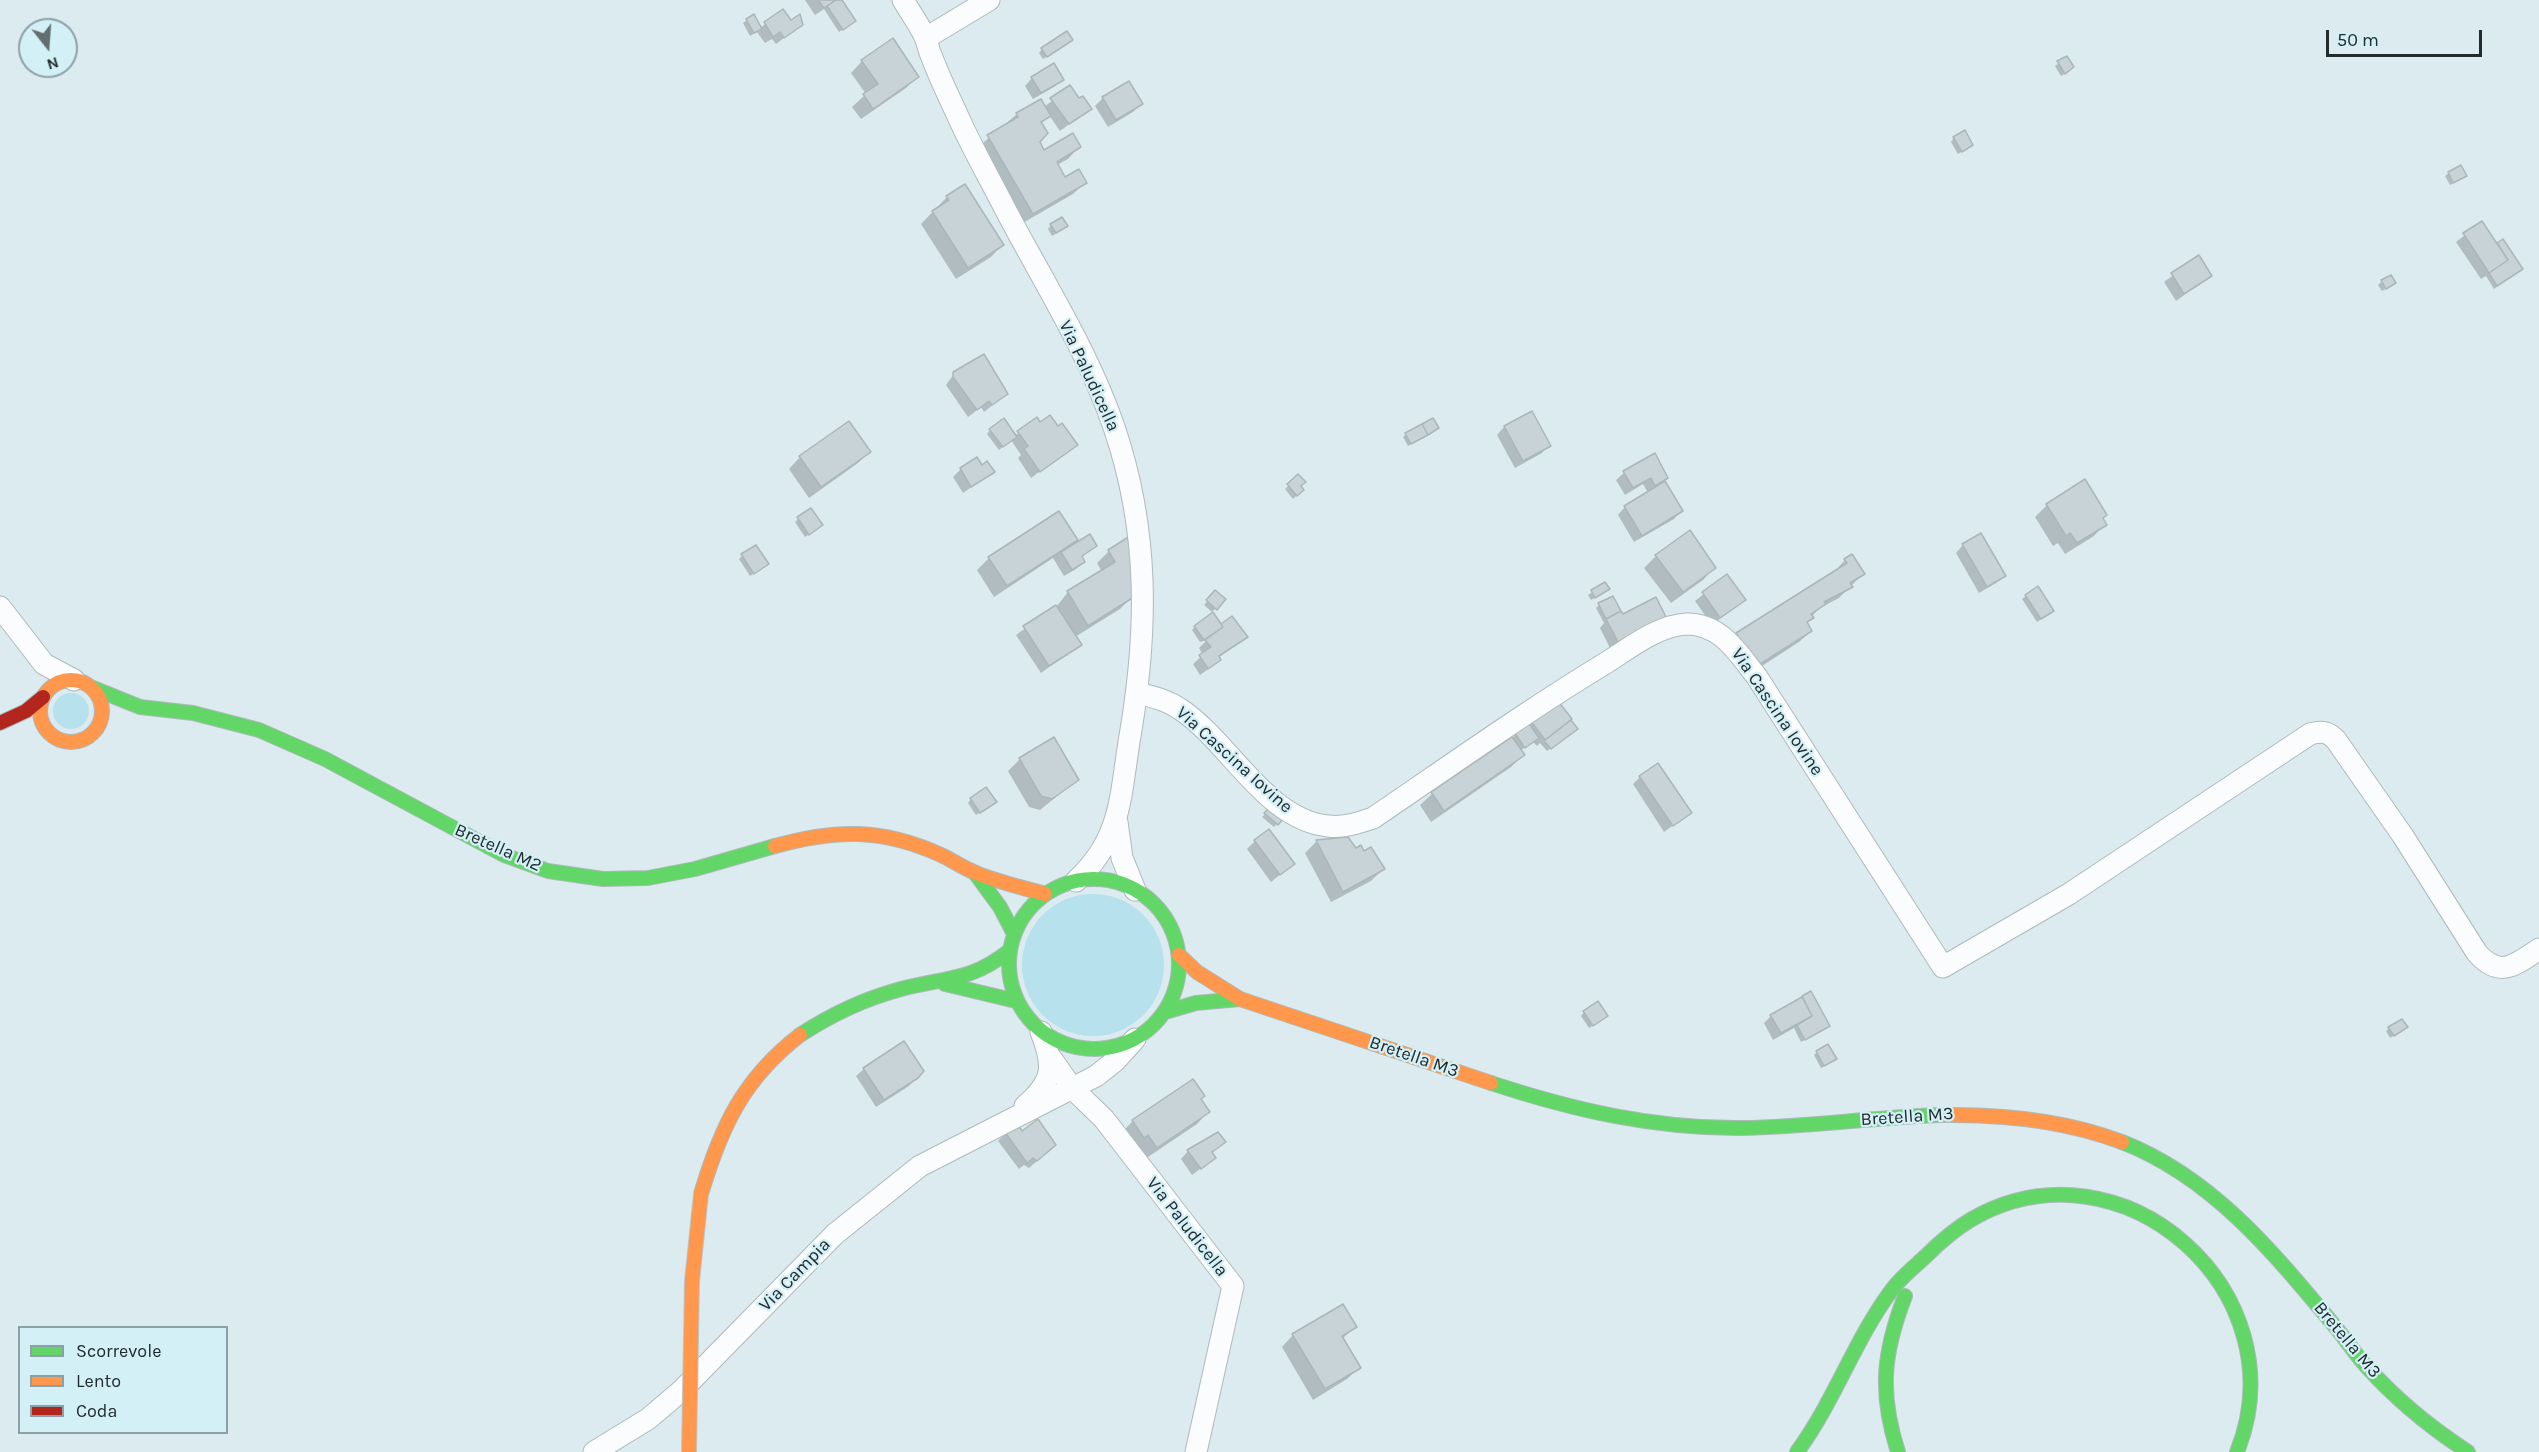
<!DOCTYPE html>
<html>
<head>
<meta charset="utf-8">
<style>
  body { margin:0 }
  #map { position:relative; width:2539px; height:1452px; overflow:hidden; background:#dcebef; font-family:Karla,sans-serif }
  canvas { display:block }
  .legend { position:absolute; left:18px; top:1326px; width:210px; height:108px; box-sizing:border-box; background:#d4f0f7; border:2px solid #8ca1a7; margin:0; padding:8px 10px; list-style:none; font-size:18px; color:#212b2e }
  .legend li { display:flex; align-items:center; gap:12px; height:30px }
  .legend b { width:30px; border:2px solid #8ca1a7 }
  .north { position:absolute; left:18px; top:18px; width:60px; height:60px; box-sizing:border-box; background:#d4f0f7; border:2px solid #8ca1a7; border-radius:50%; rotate:163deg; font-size:16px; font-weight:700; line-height:24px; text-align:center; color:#212b2e }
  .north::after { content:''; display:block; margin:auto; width:21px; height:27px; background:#626e72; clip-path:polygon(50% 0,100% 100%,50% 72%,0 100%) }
  .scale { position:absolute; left:2326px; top:30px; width:156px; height:27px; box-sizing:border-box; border:3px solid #212b2e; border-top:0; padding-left:8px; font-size:18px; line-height:21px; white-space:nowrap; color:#212b2e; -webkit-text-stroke:4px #d4f0f7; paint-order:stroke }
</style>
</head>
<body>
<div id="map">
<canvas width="2539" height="1452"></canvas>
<ul class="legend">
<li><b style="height:8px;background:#63d668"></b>Scorrevole</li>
<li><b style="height:8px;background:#ff974d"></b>Lento</li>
<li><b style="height:8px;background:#b3261e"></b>Coda</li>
</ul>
<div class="north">N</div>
<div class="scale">50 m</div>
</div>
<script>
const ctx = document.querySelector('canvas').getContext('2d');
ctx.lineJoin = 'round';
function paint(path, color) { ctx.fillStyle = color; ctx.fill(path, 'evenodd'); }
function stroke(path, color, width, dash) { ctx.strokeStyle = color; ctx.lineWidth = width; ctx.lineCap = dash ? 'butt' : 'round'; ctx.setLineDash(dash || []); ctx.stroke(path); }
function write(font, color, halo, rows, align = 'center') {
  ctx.font = font + ' Karla,sans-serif'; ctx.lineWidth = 4.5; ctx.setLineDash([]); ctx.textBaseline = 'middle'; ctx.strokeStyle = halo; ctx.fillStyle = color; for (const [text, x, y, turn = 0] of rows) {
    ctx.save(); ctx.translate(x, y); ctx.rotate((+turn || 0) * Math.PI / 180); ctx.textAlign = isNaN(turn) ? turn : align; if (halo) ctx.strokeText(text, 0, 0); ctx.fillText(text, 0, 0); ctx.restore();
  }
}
paint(new Path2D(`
  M53 711a18 18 0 1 1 36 0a18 18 0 1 1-36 0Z
  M1022 965a71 71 0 1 1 142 0a71 71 0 1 1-142 0Z`), '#b7e2ed');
paint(new Path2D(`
  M805 0H840L851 24 839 32 824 9 815 15Z
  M783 11 790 22 801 25 776 44 772 39 765 43 757 32 750 36 743 23 747 20 760 28Z
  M1067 44 1043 59 1039 53 1042 49Z
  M2066 58 2069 71 2061 76 2055 66Z
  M862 61 917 77 906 88 861 119 852 107 866 94 851 73Z
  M1032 78 1062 79 1054 87 1033 99 1025 86Z
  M1070 87 1078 100 1090 109 1060 131 1049 115 1041 124 1038 142 1043 152 1079 147 1068 159 1057 165 1065 179 1085 183 1073 194 1021 224 977 148 1017 114 1040 101 1044 107Z
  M1103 98 1141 104 1133 112 1108 127 1095 106Z
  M1954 138 1968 148 1958 154 1951 142Z
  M2449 173 2465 176 2450 185 2445 176Z
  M965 186 1002 245 991 257 956 279 921 224 947 197Z
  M2481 223 2498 244 2503 241 2521 269 2494 289 2486 276 2481 279 2456 242Z
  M1051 225 1063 229 1052 236 1048 229Z
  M2198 257 2210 276 2176 301 2164 282Z
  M2382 281 2391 286 2382 291 2378 285Z
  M954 374 1006 394 984 412 981 407 968 417 946 385Z
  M1532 413 1549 445 1542 453 1515 468 1497 435 1504 427Z
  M1040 424 1058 428 1076 445 1031 478 1018 458 1021 455 1011 440 999 450 987 434 990 430 1015 435Z
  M1438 428 1408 446 1403 437 1406 434Z
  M869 452 858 463 809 498 789 469 800 457Z
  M1654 455 1667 478 1663 481 1681 511 1674 519 1634 542 1618 515 1625 507 1648 493 1643 484 1625 495 1616 480 1624 473Z
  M981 467 993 472 963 493 953 477 961 469Z
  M1298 477 1299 487 1302 490 1293 499 1285 489Z
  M2085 481 2105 524 2094 536 2065 554 2058 543 2053 546 2035 517 2047 505Z
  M1059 513 1076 539 1067 548 1095 546 1081 558 1083 561 1076 569 1064 576 1053 558 994 597 977 570 989 558Z
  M798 519 818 528 805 537 795 522Z
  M1129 539 1132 597 1120 609 1075 637 1080 644 1041 673 1016 635 1057 606 1068 592 1102 572 1097 563 1109 551Z
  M1963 545 2004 576 1996 583 1979 593 1956 553Z
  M742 556 763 567 750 576 739 559Z
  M1656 556 1714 568 1703 580 1671 603 1644 568Z
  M1845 560 1863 574 1839 598 1820 608 1811 617 1806 624 1811 631 1799 642 1745 677 1725 646 1737 634 1834 572Z
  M1727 576 1744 600 1712 625 1695 601Z
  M1604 584V592L1591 600 1588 595Z
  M1216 592 1224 599 1212 612 1204 605Z
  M2026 596 2049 614 2037 622 2022 599Z
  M1599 605 1622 616 1665 617 1610 648 1600 628 1604 623 1596 608Z
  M1221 626 1246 637 1218 658 1211 667 1200 675 1193 664 1203 655 1199 648 1207 640 1200 642 1192 630 1195 627Z
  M1558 703 1576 729 1573 732 1547 751 1540 743 1537 746 1533 742 1520 751 1523 755 1511 767 1431 822 1420 805 1432 794 1513 738 1515 733 1528 726Z
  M1053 739 1078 779 1040 810 1029 807 1008 771 1019 760Z
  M1640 777 1690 813 1664 832 1633 784Z
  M971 799 991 805 976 815 968 803Z
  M1269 810 1281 819 1274 827 1262 817Z
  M1347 838 1355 850 1364 853 1383 869 1371 881 1331 902 1305 853 1316 842Z
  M1255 841 1293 864 1271 882 1247 849Z
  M1810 993 1825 1029 1801 1042 1794 1028 1773 1040 1764 1023 1771 1016Z
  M1584 1012 1603 1019 1589 1028 1581 1016Z
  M2389 1028 2402 1030 2390 1038 2386 1031Z
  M1817 1052 1832 1062 1821 1068 1814 1055Z
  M864 1069 917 1077 909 1086 876 1107 856 1076Z
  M1193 1081 1200 1099 1208 1112 1197 1124 1145 1159 1121 1133 1133 1121Z
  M1006 1133H1022L1047 1152 1029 1168 1024 1165 1019 1169 998 1141Z
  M1224 1142 1211 1154 1214 1158 1192 1175 1181 1159 1188 1151Z
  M1355 1327 1342 1339 1359 1368 1347 1379 1313 1400 1282 1347 1293 1335Z`), '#0003');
const building = new Path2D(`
  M818 0H836L824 8Z
  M836 0H842L856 21 843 30 827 6Z
  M783 9 791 20 800 14 803 25 784 38 780 32 773 37 764 22Z
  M754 14 762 29 754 33 746 19Z
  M1067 31 1073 40 1047 57 1041 48Z
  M893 38 919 77 873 109 863 94 878 84 861 60Z
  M2067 56 2074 67 2065 74 2057 61Z
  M1054 63 1064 80 1041 93 1031 77Z
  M1129 81 1143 104 1116 120 1102 97Z
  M1070 85 1079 98 1083 96 1092 109 1069 124 1050 98Z
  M1041 99 1051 116 1041 122 1048 133 1040 142 1044 150 1073 133 1081 147 1057 162 1065 177 1079 169 1087 183 1033 214 987 135 1018 117 1016 113Z
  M1965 130 1973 145 1962 152 1953 137Z
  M2461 165 2467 176 2453 183 2448 172Z
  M965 184 1004 245 968 268 932 211 949 200 946 196Z
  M1062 217 1068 226 1056 233 1050 224Z
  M2482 221 2508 260 2489 273 2463 233Z
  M2503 239 2523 269 2497 286 2489 273 2508 260 2497 243Z
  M2199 255 2212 276 2184 294 2171 273Z
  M2391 275 2396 283 2386 289 2381 280Z
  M984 354 1008 394 992 405 989 401 977 410 953 377V372Z
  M1532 411 1551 446 1523 461 1504 426Z
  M1050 415 1058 426 1062 423 1078 445 1040 472 1024 449 1028 446 1017 431 1037 417 1040 422Z
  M1004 418 1017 437 1003 447 989 429Z
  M1433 418 1439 428 1428 435 1422 424Z
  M849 421 871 452 821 487 799 456Z
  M1422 424 1428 435 1411 444 1405 433Z
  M1655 453 1668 478 1655 486 1651 478 1633 488 1623 471Z
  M977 457 982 465 987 461 995 472 971 487 960 468Z
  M1298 474 1306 482 1301 486 1304 490 1297 496 1287 484Z
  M2085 479 2107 515 2103 518 2107 525 2077 543 2070 533 2066 536 2046 504Z
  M1665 481 1683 511 1642 536 1624 506Z
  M811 508 823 525 809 535 797 517Z
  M1059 511 1078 540 1007 586 988 557Z
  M1690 530 1716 568 1683 592 1655 555Z
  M1981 533 2006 576 1987 587 1962 544Z
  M1090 534 1097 546 1082 556 1085 562 1072 570 1061 552Z
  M1130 536 1134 597 1088 626 1067 591 1115 562 1108 550Z
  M756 545 769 564 754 574 741 554Z
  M1852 554 1865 574 1850 583 1853 587 1824 602 1826 604 1811 614 1814 618 1807 622 1812 631 1757 666 1736 633 1847 563 1844 559Z
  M1727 574 1746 600 1720 618 1702 592Z
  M1605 582 1610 589 1595 598 1591 590Z
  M2038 586 2054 611 2041 619 2025 595Z
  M1215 590 1226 599 1217 610 1206 600Z
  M1613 596 1621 611 1606 619 1598 603Z
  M1656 597 1666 617 1618 642 1606 619 1621 611 1623 614Z
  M1056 605 1082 645 1049 666 1023 626Z
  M1213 612 1223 627 1204 640 1194 626Z
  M1232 616 1248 637 1219 656 1221 660 1208 669 1199 655 1211 647 1205 640 1223 627 1221 624Z
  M1558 701 1572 719 1545 740 1531 721Z
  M1571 720 1578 729 1551 749 1544 741Z
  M1528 722 1539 738 1525 748 1514 732Z
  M1054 737 1079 780 1052 799 1041 796 1019 758Z
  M1512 737 1525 755 1444 811 1431 792Z
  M1658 763 1692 813 1673 826 1639 776Z
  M986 787 997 802 980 813 970 798Z
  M1269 808 1283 819 1278 825 1264 813Z
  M1269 829 1295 864 1280 875 1254 840Z
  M1348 837 1356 848 1361 845 1364 851 1371 847 1385 869 1343 892 1316 840Z
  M1811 991 1830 1026 1805 1040 1797 1025 1812 1016 1802 996Z
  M1802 997 1812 1016 1781 1033 1770 1015Z
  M1598 1001 1608 1016 1593 1026 1583 1011Z
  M2402 1019 2408 1027 2394 1036 2388 1027Z
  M904 1041 924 1071 918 1078 884 1100 863 1068Z
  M1828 1044 1837 1059 1824 1066 1816 1051Z
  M1193 1079 1205 1096 1201 1099 1210 1112 1157 1148 1148 1135 1144 1138 1132 1120Z
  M1038 1119 1056 1145 1037 1161 1033 1158 1027 1163 1005 1132 1017 1123 1022 1131Z
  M1218 1132 1226 1142 1212 1152 1216 1158 1201 1169 1187 1150Z
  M1343 1304 1357 1327 1342 1336 1361 1368 1325 1389 1292 1334Z`);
paint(building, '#c8d3d7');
stroke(building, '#aab6b9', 1.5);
const street = new Path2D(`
  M903 0C910 12 919 24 925 37 928 43 928 49 931 55 938 74 947 93 956 112 969 142 986 172 1001 201 1039 275 1087 348 1114 427 1150 533 1148 633 1129 742 1120 799 1121 839 1076 881
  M926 38 989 0
  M0 607 44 664 74 680
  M1138 693C1153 697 1167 700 1180 709 1229 741 1266 820 1328 826 1344 828 1358 823 1373 818 1451 765 1528 710 1609 661 1631 647 1659 625 1687 624 1721 624 1738 653 1757 677L1943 967 2069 894 2310 734C2321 731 2328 731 2336 740L2403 836 2477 953C2500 979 2515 965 2539 949
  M1117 822 1122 858 1135 890
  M1051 1058 1072 1088 1104 1119 1233 1286 1196 1452
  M1025 1106C1055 1080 1054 1065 1041 1032
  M594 1452 648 1419 681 1391 835 1234 920 1166 1096 1076 1115 1061 1135 1039`);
const fast = new Path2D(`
  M93 688 140 707 193 713 259 730 325 759 504 855 548 871 603 879 648 878 695 869 775 846
  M975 873 1000 907 1014 934
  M1009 964a85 85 0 1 1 170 0a85 85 0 1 1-170 0Z
  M945 984 1016 1001
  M1165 1012 1196 1003 1240 999
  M800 1035C832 1014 864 999 901 989 945 977 970 982 1009 951
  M1491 1083C1573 1110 1655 1129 1742 1128 1809 1127 1875 1117 1942 1115
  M2122 1142C2212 1177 2273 1252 2333 1324 2345 1338 2355 1354 2367 1367 2397 1400 2431 1428 2468 1452
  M1797 1452C1834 1402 1854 1341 1891 1291 1900 1278 1914 1267 1926 1256 1940 1242 1955 1229 1972 1219 2123 1133 2301 1293 2237 1452
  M1898 1452C1879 1393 1883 1353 1905 1296`);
const slow = new Path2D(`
  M40 711a31 31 0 1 1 62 0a31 31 0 1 1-62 0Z
  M775 846C836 829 882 828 941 855 952 860 963 868 974 872 996 882 1022 887 1045 894
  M1179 955 1197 972 1240 999 1491 1083
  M1942 1115C2004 1114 2064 1120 2122 1142
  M701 1194C721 1127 743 1079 800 1035`);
const jam = new Path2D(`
  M0 723 26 711 43 697`);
stroke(street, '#aebabc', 23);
stroke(fast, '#aebabc', 16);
stroke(slow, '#aebabc', 16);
stroke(jam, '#aebabc', 16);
stroke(street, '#fafcfd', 21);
stroke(fast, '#63d668', 14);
stroke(slow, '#ff974d', 14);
stroke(jam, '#b3261e', 14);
const slowBridge = new Path2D(`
  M689 1452 692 1281 701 1194`);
stroke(slowBridge, '#bec5c8', 16, []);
stroke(slowBridge, '#ff974d', 14);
write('18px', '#212b2e', '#d4f0f7', [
  ["Via Paludicella",1089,376,65],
  ["Via Cascina Iovine",1777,712,56],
  ["Via Cascina Iovine",1234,760,42],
  ["Bretella M2",498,848,24],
  ["Bretella M3",1414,1057,19],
  ["Bretella M3",1907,1117,-4],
  ["Via Paludicella",1187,1227,52],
  ["Via Campia",795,1275,-46],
  ["Bretella M3",2347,1340,50]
]);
</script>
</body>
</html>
